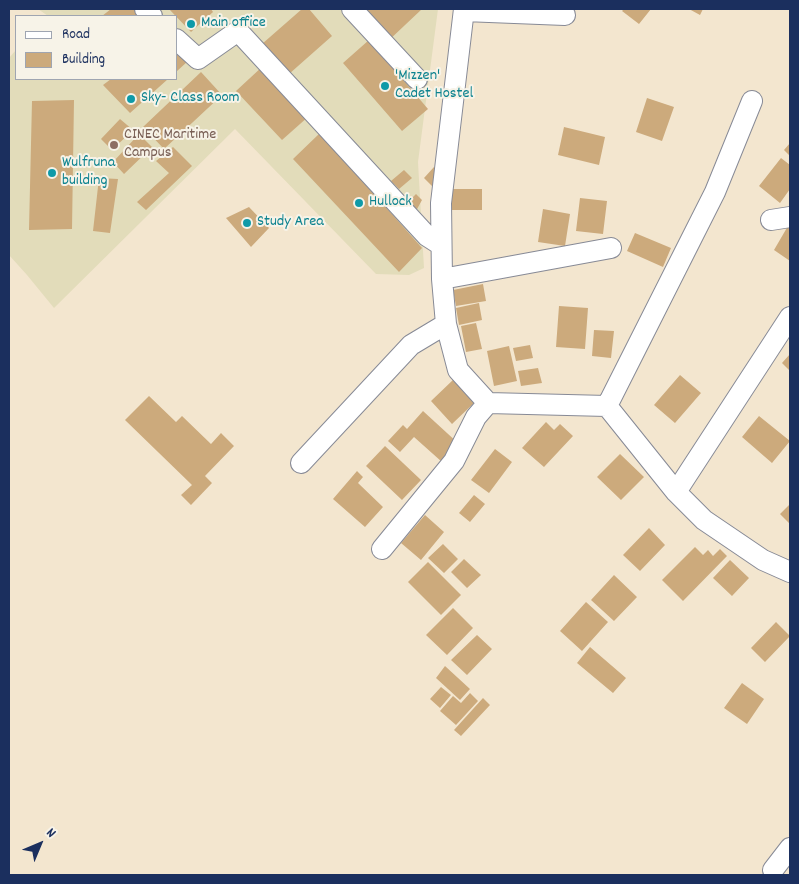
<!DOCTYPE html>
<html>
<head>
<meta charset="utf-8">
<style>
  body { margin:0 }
  #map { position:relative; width:799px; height:884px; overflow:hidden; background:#f3e6cf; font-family:Dekko,sans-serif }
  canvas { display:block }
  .frame { position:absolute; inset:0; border:10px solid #1b2f5e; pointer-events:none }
  .legend { position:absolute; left:15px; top:15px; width:162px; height:65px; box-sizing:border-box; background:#f7f3e8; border:1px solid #9fa5b1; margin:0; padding:6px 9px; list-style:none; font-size:15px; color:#1b2f5e }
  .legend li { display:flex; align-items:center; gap:10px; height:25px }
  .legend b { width:25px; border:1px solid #9fa5b1 }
  .north { position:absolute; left:15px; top:819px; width:50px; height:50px; -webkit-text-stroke:4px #f7f3e8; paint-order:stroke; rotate:45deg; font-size:14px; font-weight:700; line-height:20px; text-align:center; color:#1b2f5e }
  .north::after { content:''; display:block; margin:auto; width:18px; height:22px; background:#1b2f5e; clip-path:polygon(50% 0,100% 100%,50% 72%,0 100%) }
</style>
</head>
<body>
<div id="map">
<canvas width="799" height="884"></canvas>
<div class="frame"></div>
<ul class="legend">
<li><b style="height:6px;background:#fff"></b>Road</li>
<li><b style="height:14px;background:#ccaa7c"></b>Building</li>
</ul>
<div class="north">N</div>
</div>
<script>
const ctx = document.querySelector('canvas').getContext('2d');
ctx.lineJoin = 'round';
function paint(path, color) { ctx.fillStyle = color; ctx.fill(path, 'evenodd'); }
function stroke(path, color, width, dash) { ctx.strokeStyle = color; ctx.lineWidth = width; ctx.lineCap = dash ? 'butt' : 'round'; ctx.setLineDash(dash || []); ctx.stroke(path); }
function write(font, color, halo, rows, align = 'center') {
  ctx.font = font + ' Dekko,sans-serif'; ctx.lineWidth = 4; ctx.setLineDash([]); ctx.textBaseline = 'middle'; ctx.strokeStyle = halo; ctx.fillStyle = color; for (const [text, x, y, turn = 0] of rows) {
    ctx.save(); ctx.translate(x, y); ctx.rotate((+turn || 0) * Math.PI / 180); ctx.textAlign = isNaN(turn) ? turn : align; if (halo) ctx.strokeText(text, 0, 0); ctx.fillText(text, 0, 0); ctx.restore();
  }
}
paint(new Path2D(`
  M38 9H438L418 162 424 268 409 275 376 274 235 129 54 308 27 275 9 255V58L16 50V79H176V16H48Z`), '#e2dcba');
paint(new Path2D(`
  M111 9H136L143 16H102Z
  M169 9H211L213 12 191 32Z
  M302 9H309L332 36 289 74 262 44Z
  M357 9H422L387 42Z
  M624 9H651L639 24 622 11Z
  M689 9H703L700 15Z
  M369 40 428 109 402 131 343 63Z
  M176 49 188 61 176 72Z
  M263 66 309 116 282 140 236 91Z
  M201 72 222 95 164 149 143 127Z
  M111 79H168L130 113 103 85Z
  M647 98 674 107 662 141 636 132Z
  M74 100 72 229 29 230 32 101Z
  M120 119 133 130 112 150 101 139Z
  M564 127 605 137 599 165 558 155Z
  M320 133 422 248 399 272 293 159Z
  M139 134 152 147 124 174 113 162Z
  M790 143V156L784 150Z
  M173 147 192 166 146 210 137 202 169 173 156 161Z
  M781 158 790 165V189L780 203 759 186Z
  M434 167 444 177 433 187 424 178Z
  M404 170 412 178 399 189 391 181Z
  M99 178 118 179 110 233 93 231Z
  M452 189H482V210H452Z
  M416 194 422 200 416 211 404 206Z
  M580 198 607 201 603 234 576 231Z
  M249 207 269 228 251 247 226 218Z
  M543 209 570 214 565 246 538 242Z
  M788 226 790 227V261L774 250Z
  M635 233 671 248 663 267 627 251Z
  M483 284 486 301 456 306 453 290Z
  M479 303 482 320 459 325 456 308Z
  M559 306 588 308 585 349 556 347Z
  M476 323 482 349 466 352 461 326Z
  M594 330 614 331 611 358 592 356Z
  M530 345 533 358 516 361 513 348Z
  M509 346 517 381 494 386 487 351Z
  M790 354V371L782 363Z
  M538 368 542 383 521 386 518 371Z
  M680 375 701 393 675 423 654 405Z
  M454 379 475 402 452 424 431 401Z
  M149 396 176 422 182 416 211 444 221 433 234 446 205 476 212 483 191 505 181 495 192 485 125 420Z
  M423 411 459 444 442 462 414 437 400 452 388 441 403 425 407 429Z
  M759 416 790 441 772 463 742 437Z
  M546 422 554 430 560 424 573 436 544 467 522 448Z
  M385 446 421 480 402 500 366 466Z
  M495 449 512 462 489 493 471 480Z
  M620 454 644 477 621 500 597 477Z
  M357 471 363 477 358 483 383 507 365 527 333 499Z
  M474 495 485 504 470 522 459 513Z
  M790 504V524L780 514Z
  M425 515 444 532 421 560 401 543Z
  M649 528 665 545 640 571 623 555Z
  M443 544 458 559 444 573 428 558Z
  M695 547 703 555 708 550 713 556 720 549 727 556 683 601 662 580Z
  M464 559 481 575 467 588 451 572Z
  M730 560 749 578 732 596 713 578Z
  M428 562 461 595 441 615 408 582Z
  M614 575 637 597 614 621 591 600Z
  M586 602 608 622 582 651 560 631Z
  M453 608 473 628 447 655 426 635Z
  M776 622 790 636 765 662 751 648Z
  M477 635 492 649 467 675 451 660Z
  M590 647 626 678 613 693 577 663Z
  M445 666 470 689 460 700 436 678Z
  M742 683 764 699 747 724 724 708Z
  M441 687 451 695 440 708 430 699Z
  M470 693 478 701 456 725 440 711 453 696 461 703Z
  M483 698 490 705 461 736 454 730Z`), '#ccaa7c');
const minor = new Path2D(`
  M145 9 152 16
  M352 9 417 79
  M464 9 441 203 442 279 446 324 458 370 488 403 607 406 676 492 704 520 763 560 790 572
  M464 11 565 15
  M176 39 198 59 238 31 427 236 441 245
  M771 220 790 217
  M442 279 611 248
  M607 406 715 192 752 101
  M301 463 411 345 446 324
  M676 492 790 317
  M382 549 454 461 476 417 488 403
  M773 870 790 848`);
stroke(minor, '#878a96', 22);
stroke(minor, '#fff', 20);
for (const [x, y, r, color] of [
  [191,24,5,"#0f9aa8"],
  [385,86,5,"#0f9aa8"],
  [131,99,5,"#0f9aa8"],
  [114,145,5,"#8d6e63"],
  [52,173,5,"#0f9aa8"],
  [359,203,5,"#0f9aa8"],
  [247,223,5,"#0f9aa8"]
]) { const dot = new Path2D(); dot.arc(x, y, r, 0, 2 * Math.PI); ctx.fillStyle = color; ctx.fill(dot); stroke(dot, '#f7f3e8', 2); }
write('16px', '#0d838f', '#f7f3e8', [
  ["Main office",201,24],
  ["'Mizzen'",395,77],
  ["Cadet Hostel",395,95],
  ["Sky- Class Room",141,99],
  ["Wulfruna",62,164],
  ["building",62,182],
  ["Hullock",369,203],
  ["Study Area",257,223]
], 'left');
write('16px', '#785e54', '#f7f3e8', [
  ["CINEC Maritime",124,136],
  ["Campus",124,154]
], 'left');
</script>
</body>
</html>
